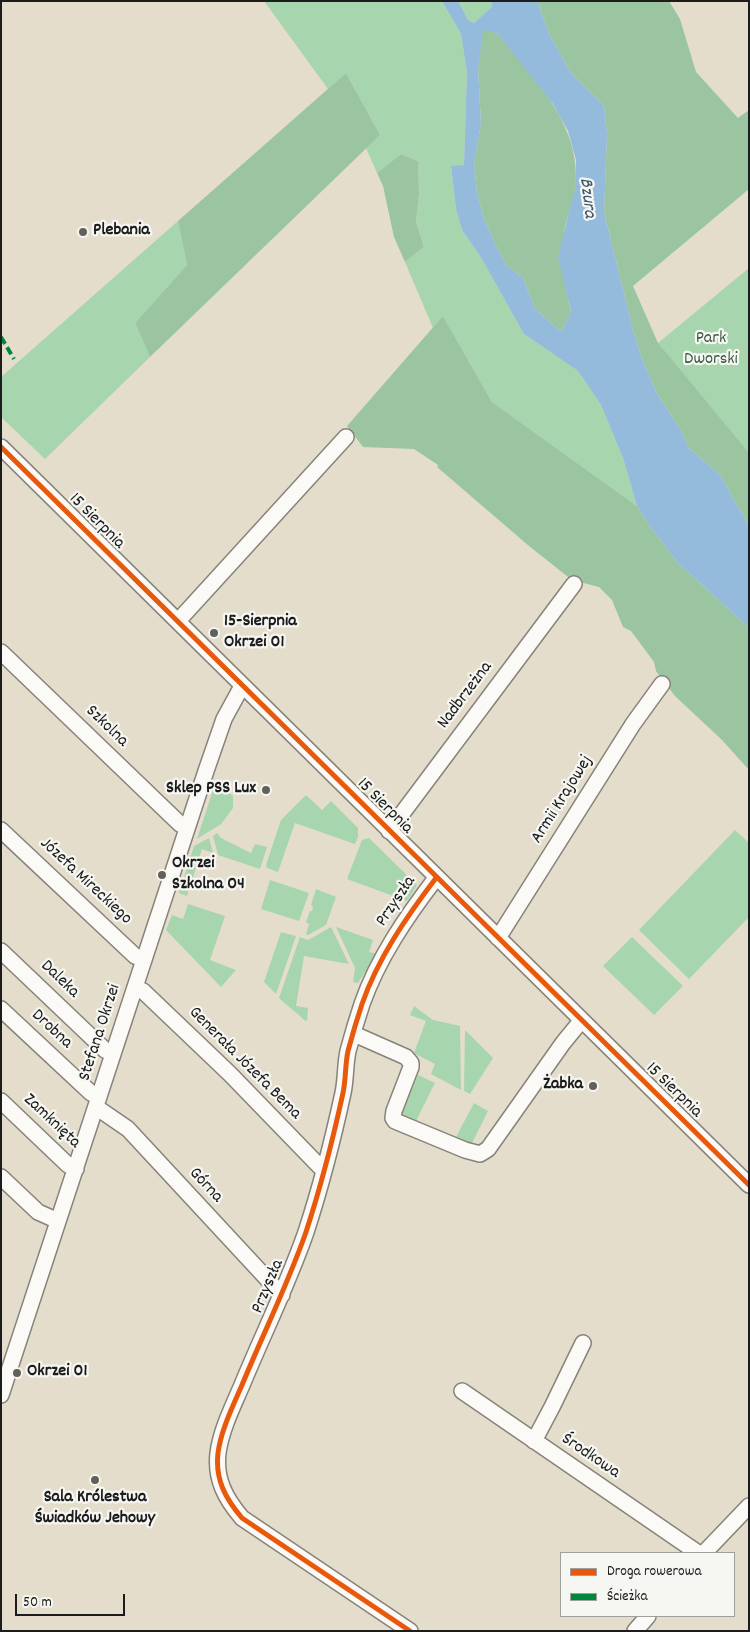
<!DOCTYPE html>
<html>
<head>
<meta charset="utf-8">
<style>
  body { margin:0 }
  #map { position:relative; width:750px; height:1632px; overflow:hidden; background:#e4ddcc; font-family:Dekko,sans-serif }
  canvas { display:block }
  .frame { position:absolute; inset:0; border:2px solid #1c1c1c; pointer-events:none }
  .legend { position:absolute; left:560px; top:1552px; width:175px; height:65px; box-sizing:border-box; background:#f6f6f2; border:1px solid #9f9f9c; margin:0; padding:6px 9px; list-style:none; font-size:15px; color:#1c1c1c }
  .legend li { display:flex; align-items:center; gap:10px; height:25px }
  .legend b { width:25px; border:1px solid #9f9f9c }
  .scale { position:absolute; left:15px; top:1594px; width:110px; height:22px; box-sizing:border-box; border:2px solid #1c1c1c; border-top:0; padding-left:6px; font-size:15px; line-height:18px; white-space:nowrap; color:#1c1c1c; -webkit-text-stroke:4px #f6f6f2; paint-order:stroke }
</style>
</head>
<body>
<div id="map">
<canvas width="750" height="1632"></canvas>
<div class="frame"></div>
<ul class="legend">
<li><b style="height:6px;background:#e8590c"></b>Droga rowerowa</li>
<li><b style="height:6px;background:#00873e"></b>Ścieżka</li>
</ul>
<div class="scale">50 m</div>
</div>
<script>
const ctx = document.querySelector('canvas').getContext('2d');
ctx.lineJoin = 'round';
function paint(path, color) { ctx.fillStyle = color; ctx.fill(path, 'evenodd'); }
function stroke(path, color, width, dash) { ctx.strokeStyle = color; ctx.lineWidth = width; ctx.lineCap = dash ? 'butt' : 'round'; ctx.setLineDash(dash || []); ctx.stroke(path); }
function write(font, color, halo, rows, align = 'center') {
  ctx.font = font + ' Dekko,sans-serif'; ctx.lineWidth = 4.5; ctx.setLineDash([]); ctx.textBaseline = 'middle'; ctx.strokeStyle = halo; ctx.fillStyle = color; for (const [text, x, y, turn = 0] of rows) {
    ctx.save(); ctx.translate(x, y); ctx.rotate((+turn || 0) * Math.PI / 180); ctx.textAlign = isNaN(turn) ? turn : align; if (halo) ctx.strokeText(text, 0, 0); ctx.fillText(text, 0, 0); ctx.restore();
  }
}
paint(new Path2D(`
  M264 1H442L461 34 467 73 464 165 451 167 456 209 462 230 480 256 524 334 578 371 601 405 623 458 637 506 492 402 443 316 433 328 405 262 424 247 416 222 419 194 418 161 401 154 377 173 366 148 380 135 346 73 328 89Z
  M458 1H492L493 7 474 23 468 20Z
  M178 221 187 265 135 323 150 357 45 459 1 417V377Z
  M749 268V472L658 343Z
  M217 786 223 787 233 796V808L221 824 197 839 214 787Z
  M306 795 322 810 331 801 358 828V837L355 844 295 823 278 872 267 868 266 865 281 820Z
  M735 830 749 843V917L689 979 639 930Z
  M217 833 221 838 251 853 255 844 267 847 260 869 218 855 213 836Z
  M209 838 213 853 202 849 187 896 179 893 194 846Z
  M369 838 417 885 407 901 347 879 362 840Z
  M270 880 309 893 299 921 261 909Z
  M316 889 336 897 326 925 308 935 306 934 309 924 306 922 310 911H312L313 907 311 905Z
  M188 904 225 916 210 960 236 970 221 987 166 930 172 915 183 919Z
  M331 927 349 964 304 956 296 1006 308 1008 307 1021 304 1020C300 1015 285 1004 279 998L300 937 308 940Z
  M336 927 373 940 369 952 377 954 358 983 353 982 355 968Z
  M281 932 296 936 276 994 264 982Z
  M632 937 683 986 654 1015 603 966Z
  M414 1006 433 1020 460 1026 461 1090 431 1074 435 1064 414 1053 426 1021 410 1015Z
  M465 1030 493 1058 470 1094 464 1091Z
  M418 1075 435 1083 416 1121 455 1139 474 1103 488 1111 472 1143 475 1145 471 1148 407 1122 402 1113Z`), '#a7d5ad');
paint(new Path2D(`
  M537 1H669L680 19 696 72 738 118 749 110V189L633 286 658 343 749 453V526L720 475 689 448 680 429 656 392 641 356 633 330 604 212 607 135 604 106 571 73 549 34Z
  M482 29 497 33C533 78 583 125 575 188 574 203 566 218 564 233 561 257 565 289 571 312L561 332 535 309 523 278 506 265 496 246 483 216 477 192 474 164 481 124 478 69Z
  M346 73 380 135 150 357 135 323 187 265 178 221Z
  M401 154 418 161 419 194 416 222 424 247 405 262 394 237 383 186 377 173Z
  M443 316 492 402 637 506 652 529 678 563 749 628V770L722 740 675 696 656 671 654 662 631 631 623 627 612 600 599 587 572 580 529 546 437 467 438 465 414 449 363 447 347 426Z`), '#9bc5a1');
paint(new Path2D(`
  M442 1H458L468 20 474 23 492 7V1H537L549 34 571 73 604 106 607 135 604 212 633 330 641 356 656 392 680 429 689 448 720 475 749 526V628L678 563 652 529 637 506 623 458 601 405 578 371 524 334 480 256 462 230 456 209 451 166 464 165 467 73 461 34ZM483 30 497 33 553 104 568 131 576 160 575 189 558 256 571 312 561 332 535 309 523 278 506 265 496 246 483 216 477 192 474 164 481 124 478 69Z`), '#94bbdb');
const minor = new Path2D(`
  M1 447 749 1185
  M178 621 346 437
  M1 652 180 824 187 828
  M1 830 135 956 144 960
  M389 831 574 584
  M498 938 633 724 662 684
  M1 951 105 1050 113 1054
  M135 987 143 991 230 1074 324 1171
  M1 1009 91 1093 99 1097
  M354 1034 406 1057 411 1063V1067L394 1111 393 1118 395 1121 465 1150 480 1154 488 1149 563 1043 581 1021
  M1 1101 68 1165 76 1169
  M96 1107 128 1129 282 1295
  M1 1177 38 1212 58 1221
  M462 1391 698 1553
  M1 1395 206 771 224 719 242 686
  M534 1441 552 1407 583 1343
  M704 1553 749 1506
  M410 1631 242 1518C225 1498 215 1479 218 1453 221 1430 233 1406 242 1385 263 1334 288 1284 306 1232 321 1186 333 1139 343 1093 346 1079 345 1065 348 1051 352 1036 357 1019 362 1004 378 958 407 916 436 878
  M635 1631 648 1616`);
stroke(minor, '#86837a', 18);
stroke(minor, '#fbfaf7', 15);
stroke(new Path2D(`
  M1 337 14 359`), '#00873e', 4, [8, 4]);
stroke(new Path2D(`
  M1 447 749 1185
  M410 1631 242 1518C225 1498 215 1479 218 1453 221 1430 233 1406 242 1385 263 1334 288 1284 306 1232 321 1186 333 1139 343 1093 346 1079 345 1065 348 1051 352 1036 357 1019 362 1004 378 958 407 916 436 878`), '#e8590c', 5);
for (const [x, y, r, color] of [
  [83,232,5,"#62605a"],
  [214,633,5,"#62605a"],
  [266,790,5,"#62605a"],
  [162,875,5,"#62605a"],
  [593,1086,5,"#62605a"],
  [17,1373,5,"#62605a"],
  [95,1480,5,"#62605a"]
]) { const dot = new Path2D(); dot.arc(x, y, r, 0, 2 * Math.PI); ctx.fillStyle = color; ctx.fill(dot); stroke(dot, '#f6f6f2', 2); }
write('bold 18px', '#1c1c1c', '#f6f6f2', [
  ["Plebania",93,232],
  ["15-Sierpnia",224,623],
  ["Okrzei 01",224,644],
  ["Sklep PSS Lux",256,790,"right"],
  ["Okrzei",172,865],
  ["Szkolna 04",172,886],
  ["Żabka",583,1086,"right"],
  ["Okrzei 01",27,1373],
  ["Sala Królestwa",95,1499,"center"],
  ["Świadków Jehowy",95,1520,"center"]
], 'left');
write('18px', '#3b5a46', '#f6f6f2', [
  ["Park",711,340],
  ["Dworski",711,361]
]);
write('18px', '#1c1c1c', '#f6f6f2', [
  ["15 Sierpnia",96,522,45],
  ["Nadbrzeżna",466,696,-53],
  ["Szkolna",106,727,44],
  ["Armii Krajowej",563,800,-58],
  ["15 Sierpnia",384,807,45],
  ["Józefa Mireckiego",85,882,43],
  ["Przyszła",397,902,-56],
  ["Daleka",59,980,44],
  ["Drobna",51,1030,43],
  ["Stefana Okrzei",101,1033,-72],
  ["Generała Józefa Bema",244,1064,45],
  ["15 Sierpnia",673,1091,44],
  ["Zamknięta",51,1122,43],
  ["Górna",205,1186,47],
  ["Przyszła",269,1287,-67],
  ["Środkowa",590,1457,34]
]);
write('italic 19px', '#3e566b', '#f6f6f2', [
  ["Bzura",586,198,83]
]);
</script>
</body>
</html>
